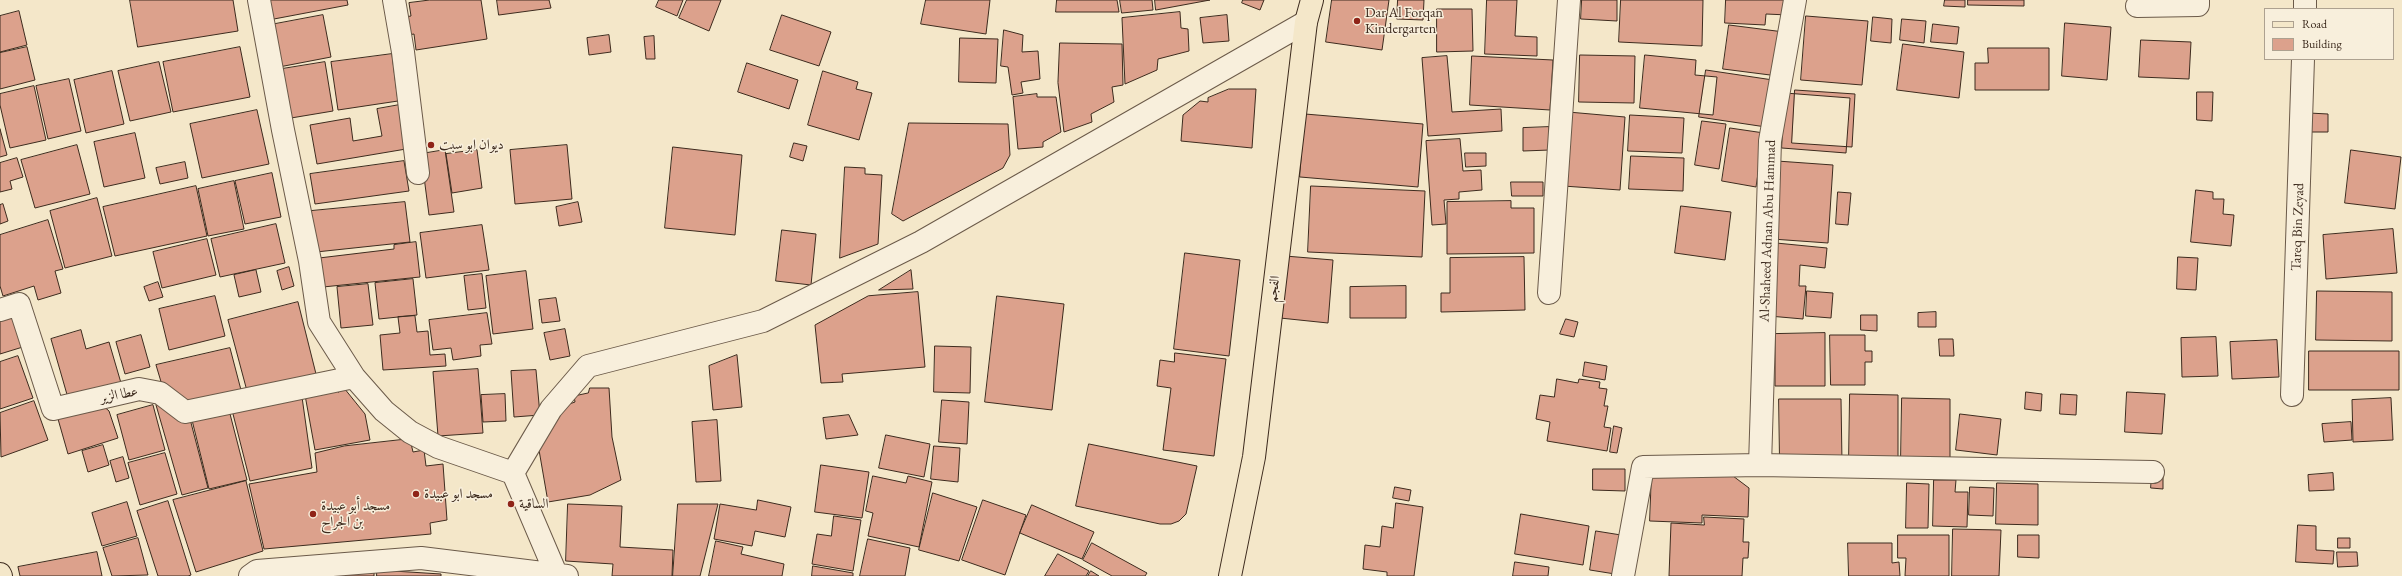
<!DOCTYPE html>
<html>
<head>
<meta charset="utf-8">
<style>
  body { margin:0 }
  #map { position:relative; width:2402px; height:576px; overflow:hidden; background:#f4e7c9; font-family:"EB Garamond",serif }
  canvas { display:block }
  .legend { position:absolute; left:2264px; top:8px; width:130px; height:52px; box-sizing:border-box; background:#f8efdc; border:1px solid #ada190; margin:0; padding:5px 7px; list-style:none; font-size:12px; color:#3d2b1e }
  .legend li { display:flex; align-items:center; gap:8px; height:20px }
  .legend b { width:20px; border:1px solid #ada190 }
</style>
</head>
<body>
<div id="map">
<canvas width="2402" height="576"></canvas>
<ul class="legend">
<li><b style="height:5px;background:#f4e7c9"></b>Road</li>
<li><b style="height:11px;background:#dca18c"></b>Building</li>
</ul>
</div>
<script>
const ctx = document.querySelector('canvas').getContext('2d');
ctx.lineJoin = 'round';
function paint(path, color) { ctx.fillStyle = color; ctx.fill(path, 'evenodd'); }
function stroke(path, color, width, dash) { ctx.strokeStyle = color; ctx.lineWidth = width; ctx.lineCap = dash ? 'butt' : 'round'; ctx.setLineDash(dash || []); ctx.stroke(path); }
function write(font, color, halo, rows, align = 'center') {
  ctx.font = font + ' "EB Garamond",Amiri,serif'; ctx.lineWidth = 3; ctx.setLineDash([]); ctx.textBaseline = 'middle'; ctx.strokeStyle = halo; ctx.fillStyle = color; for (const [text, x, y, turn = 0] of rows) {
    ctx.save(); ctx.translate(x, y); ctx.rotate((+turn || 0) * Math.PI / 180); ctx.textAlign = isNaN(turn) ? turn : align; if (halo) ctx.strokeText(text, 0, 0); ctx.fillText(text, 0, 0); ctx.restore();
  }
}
const building = new Path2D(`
  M130 0H233L238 31 138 47Z
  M270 0H347L348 5 274 19Z
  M430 0H481L487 39 416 50 414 34 408 35 405 17 411 16 409 3Z
  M497 0H549L551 8 499 15Z
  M659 0H683L677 16 656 7Z
  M687 0H721L709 31 679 18Z
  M926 0H990L986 34 921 24Z
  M1057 0H1117L1119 12H1056Z
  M1120 0H1152L1153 10 1122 13Z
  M1155 0H1210L1156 10Z
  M1243 0H1264L1260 10 1242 3Z
  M1332 0H1389L1382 50 1326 42Z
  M1398 0H1424L1423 20 1397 19Z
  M1487 0H1517L1515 36 1537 37V56L1485 54Z
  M1582 0H1617V21L1581 19Z
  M1621 0H1703L1702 46 1619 42Z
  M1726 0H1789L1788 15 1766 14 1765 25 1725 23Z
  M1945 0H1965V7L1944 6Z
  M1968 0H2024V6L1968 5Z
  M1437 9H1472L1473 51 1437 52Z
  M19 11 27 45 0 52V16Z
  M1180 12 1181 28 1188 29 1189 51 1158 59 1157 70 1125 84 1122 18Z
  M323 15 331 57 279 67 270 25Z
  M782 15 831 32 819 66 770 50Z
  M1227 15 1229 41 1203 43 1200 18Z
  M1806 16 1868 21 1862 85 1801 80Z
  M1873 17 1892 19 1891 43 1871 41Z
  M1902 19 1926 21 1924 43 1900 40Z
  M2065 23 2111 27 2107 80 2062 76Z
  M1933 24 1959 27 1957 44 1931 42Z
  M1729 25 1784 32 1778 76 1723 69Z
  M1004 30 1023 35 1022 52 1038 51 1040 79 1021 82 1023 93 1012 95 1008 67 1001 66Z
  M609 35 611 52 589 55 587 38Z
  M654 36 655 59H646L644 37Z
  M960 38 998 39 996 83 959 82Z
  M2141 40 2191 42 2189 79 2139 77Z
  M1060 43 1122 44 1123 85 1112 87 1114 102 1091 114 1092 122 1064 132 1058 83Z
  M1903 44 1964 52 1959 98 1897 90Z
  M27 47 35 80 0 89V53Z
  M240 47 250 97 173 112 163 62Z
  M1988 48H2049V90H1975V63H1988Z
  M392 54 398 101 338 110 331 62Z
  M1580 55 1635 56 1634 103 1579 102Z
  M1645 55 1696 60 1695 75 1717 77 1713 115 1640 108Z
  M1447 56 1452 112 1501 109 1502 131 1428 136 1422 58Z
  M1472 56 1553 60 1550 110 1470 105Z
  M159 62 171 112 130 121 118 71Z
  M325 62 333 111 291 118 282 69Z
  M747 63 798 80 789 109 738 92Z
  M1706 70 1773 80 1766 127 1699 117Z
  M112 71 124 124 86 133 74 80Z
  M823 71 858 82 856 89 872 93 859 140 808 125Z
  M69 79 81 131 48 139 36 86Z
  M34 86 46 140 10 148 0 105V94Z
  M1229 89H1256L1252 148 1181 141 1183 115 1200 101 1208 102V98Z
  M1795 90 1855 94 1852 147 1792 143Z
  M2197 92H2213L2212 121 2197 120Z
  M1785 93 1850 98 1846 153 1782 148Z
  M1037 94V97H1056L1061 132 1043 142V147L1018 149 1013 97Z
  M405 104 412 148 317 164 310 125 350 118 353 141 382 136 377 109Z
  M257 110 269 164 202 178 190 124Z
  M1568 112 1625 117 1620 190 1563 186Z
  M2309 113 2328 114V132H2309Z
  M1305 114 1423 124 1418 187 1300 177Z
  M1630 115 1684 118 1682 153 1628 151Z
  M1702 121 1726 124 1719 169 1695 165Z
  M909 123 1008 124 1010 155 1003 168 903 221 892 214Z
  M1549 127 1550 150 1523 151V128Z
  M1730 128 1764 133 1756 187 1722 181Z
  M0 129 7 155 0 157Z
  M135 133 145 178 104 187 94 142Z
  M1460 139 1463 171 1481 170 1482 190 1459 192V199L1444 200 1446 224 1432 225 1426 141Z
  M794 143 807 146 803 161 790 157Z
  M77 145 90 194 35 208 21 160Z
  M567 145 572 199 515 204 510 150Z
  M673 147 742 155 735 235 665 228Z
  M445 150 454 212 429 215 421 154Z
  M477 150 482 188 452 193 446 154Z
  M2351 150 2401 157 2395 209 2345 203Z
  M1465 153H1486V166L1466 167Z
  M1631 156 1684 158 1683 191 1629 189Z
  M17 158 23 177 10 181 12 189 0 192V163Z
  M404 161 409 191 315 204 310 174Z
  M1777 161 1833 165 1828 243 1772 239Z
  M185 162 188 178 160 184 156 168Z
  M845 167 865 168V174L882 175 878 244 840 258Z
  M272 173 281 217 245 224 235 181Z
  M234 181 244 229 208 236 198 189Z
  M1511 182H1543V196H1512Z
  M196 186 207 236 115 256 103 207Z
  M1311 186 1425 191 1422 257 1308 252Z
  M2196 190 2213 192V199H2224L2223 214 2234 215 2231 246 2191 242Z
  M1838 192 1851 193 1848 225 1836 224Z
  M97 198 112 256 65 268 50 211Z
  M1511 201V208H1534V253L1447 254V202Z
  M405 202 410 242 316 252 311 211Z
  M578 202 582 222 559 226 556 207Z
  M3 204 8 221 0 224V205Z
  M1681 206 1731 212 1725 260 1675 253Z
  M48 220 63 269 55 271 61 293 38 300 34 286 3 296 0 286V235Z
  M276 224 285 263 220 277 211 239Z
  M482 225 489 270 426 278 420 233Z
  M2393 229 2397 273 2326 279 2323 235Z
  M782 230 816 234 811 285 776 281Z
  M207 239 216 275 162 288 153 252Z
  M416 242 420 277 323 287 319 258 394 249V245Z
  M1776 243 1827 248 1825 268 1800 265 1799 286H1806L1803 319 1769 316Z
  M1185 253 1240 260 1229 356 1174 349Z
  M1285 256 1333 260 1328 323 1280 318Z
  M1524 257 1525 310 1441 312V293H1450V258Z
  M2178 257 2198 258 2196 290 2177 289Z
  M289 267 294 286 282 290 277 271Z
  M256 270 261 292 239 297 234 275Z
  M911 270 913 289 879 290Z
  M526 271 533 329 493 334 486 276Z
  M482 274 486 308 468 310 464 276Z
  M413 279 417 315 379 319 375 283Z
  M158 282 163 297 149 301 144 287Z
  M368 284 373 325 341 328 337 287Z
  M1406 286V318H1350V287Z
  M1807 291 1833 293 1831 318 1806 316Z
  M2317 291 2392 292V341L2316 340Z
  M918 292 925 367 842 374 843 382 821 383 815 325 868 296Z
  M215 296 225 336 169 350 159 309Z
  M997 296 1064 304 1052 410 985 402Z
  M556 298 560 321 542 323 539 300Z
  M298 302 316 374 247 391 228 320Z
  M14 310 26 346 0 354V315Z
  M1936 312V327H1918V313Z
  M487 313 492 344 480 345 481 356 453 360 451 348 433 350 429 320Z
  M1861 315H1877V331L1861 330Z
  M415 316 417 332 428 331 430 355 445 354 446 366 383 370 380 335 400 333 398 317Z
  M1566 319 1578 322 1574 337 1560 334Z
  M565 329 570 356 550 360 544 333Z
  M81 330 86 349 109 342 121 383 68 398 51 339Z
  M1825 333V386H1775V334Z
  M141 335 150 367 125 374 116 342Z
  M1830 335H1865V351H1872V362H1865V385H1831Z
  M2216 337 2218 376 2182 377 2181 338Z
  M1939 339H1953L1954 356H1940Z
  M2277 340 2279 377 2232 379 2230 342Z
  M935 346 971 347 970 393 934 392Z
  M230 348 241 390 177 404 162 385 156 365Z
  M2309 351H2399V390H2309Z
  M1175 353 1226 359 1214 456 1163 450 1171 388 1157 386 1160 360 1174 362Z
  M737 355 742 407 713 410 709 366Z
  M18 356 33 398 0 409V362Z
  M1585 362 1607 366 1605 380 1583 376Z
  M478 369 483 433 438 436 433 372Z
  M536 370 540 415 514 417 511 371Z
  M1557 379 1578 383 1579 379 1600 382 1599 388 1607 389 1604 406H1608L1604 427 1611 428 1607 451 1547 441 1550 422 1536 419 1540 395 1554 397Z
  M344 388 365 414 370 440 315 450 305 395 335 389 338 392Z
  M590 388H609L612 437 621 480 590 495 548 502 539 450 561 407 575 402 574 396 588 393Z
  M2026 392 2042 394 2041 411 2025 409Z
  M2127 392 2165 394 2162 434 2125 432Z
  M505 394 506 421 483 422 481 395Z
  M1850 394 1898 395V459H1849Z
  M2061 394 2077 395 2076 415 2060 414Z
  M302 397 312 468 250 481 232 410Z
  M1902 398 1950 399V458H1901Z
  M2391 398 2393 440 2353 442 2352 400Z
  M1779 399H1841L1842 463 1780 464Z
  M942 400 969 402 967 444 939 442Z
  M34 401 48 440 1 457 0 413Z
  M162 403 190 419 208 488 182 495 156 405Z
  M101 404 109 411 118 438 68 454 56 412Z
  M153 405 165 450 129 460 117 415Z
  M229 410 247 480 209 489 192 420Z
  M1960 414 2001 419 1997 455 1956 450Z
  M849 415 858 435 826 439 823 418Z
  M717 420 721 481 696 482 692 422Z
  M2351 422 2352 440 2324 442 2322 424Z
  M1614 426 1622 428 1617 453 1610 452Z
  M886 435 930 444 924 477 879 468Z
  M410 439 413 452 424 450 426 466 443 464 447 520 430 523 431 534 264 549 249 484 317 472 315 453 344 446Z
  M1089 444 1197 466 1186 514 1179 521 1171 524H1160L1076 506Z
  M103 445 109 465 88 472 82 451Z
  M934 446 960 448 958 482 931 479Z
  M165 453 177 494 140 505 128 463Z
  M123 457 129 478 116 482 110 461Z
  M821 465 869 472 862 518 815 512Z
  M1593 469H1625V491L1593 490Z
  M1652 470H1725L1749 488 1748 517 1702 515V523L1650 521Z
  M2333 473 2334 490 2309 491 2308 475Z
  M2152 475 2163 476V489L2151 488Z
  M873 476 906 483 908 476 932 482 919 547 868 536 873 513 866 511Z
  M1934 480H1956L1955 492H1968L1967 527 1933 526Z
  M246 481 263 551 196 572 173 500Z
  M1907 483 1929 484 1928 528H1906Z
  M1997 483 2038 484V525L1996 524Z
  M1395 487 1411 490 1409 501 1393 498Z
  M1970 487 1994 488 1993 516 1969 515Z
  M933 493 977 507 959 561 919 550Z
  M758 500 791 507 785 537 755 531 752 546 714 539 720 504 756 510Z
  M983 500 1026 515 1005 575 962 560Z
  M168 501 191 575 188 576H158L137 511Z
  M127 502 137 536 102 546 92 513Z
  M1396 503 1423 507 1414 576H1387V572L1363 569 1365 545 1380 547 1382 526 1393 528Z
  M568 504 622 506 620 547 673 550 672 576H612L613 564 566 561Z
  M678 504H718L700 576H673Z
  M1032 505 1094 532 1082 559 1020 533Z
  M1521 514 1589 526 1583 565 1515 554Z
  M834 516 861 520 853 571 812 564 817 534 831 536Z
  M1704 517 1744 519 1743 542H1749L1748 558H1743L1742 576H1669L1671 523 1704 525Z
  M2298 525 2316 526V550L2334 551 2333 564 2296 562Z
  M1953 529 2001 530 1999 576H1952Z
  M1596 531 1621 535 1615 574 1590 570Z
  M1898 535H1949V576H1905L1906 558H1898Z
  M2018 535H2039V558L2018 557Z
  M138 538 148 575 112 576 103 548Z
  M2338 538H2350V548H2338Z
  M868 539 910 548 905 576H860Z
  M716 541 743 547 741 554 784 564 782 576H709Z
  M1092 543 1147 573 1145 576H1112L1083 560Z
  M1848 543H1892V563L1899 562 1900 576H1849Z
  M97 552 102 576H20L18 567Z
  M2337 552H2357L2358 566 2338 567Z
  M1058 554 1089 571 1086 576H1045Z
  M1515 562 1549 567 1548 576H1513Z
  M813 566 853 573V576H812Z
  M374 570V576H295Z
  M377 570 441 574V576H377Z
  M1091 571 1099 576H1088Z`);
paint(building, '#dca18c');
stroke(building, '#3d2b1e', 1);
const minor = new Path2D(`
  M259 0 283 130 310 261 319 322 354 377 384 411 410 432 438 447 513 473 557 576
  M394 0 403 52 418 173
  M2137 6 2198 5V0
  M2305 9V0
  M1549 293 1569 0
  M0 310 19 304 53 409 139 389 160 393 185 412 354 377
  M2292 395 2303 59
  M1760 465 1770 141 1795 0
  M513 473 551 409 588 366 763 321 921 242 1306 22
  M250 576 257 571 421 558 567 576
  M1623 576 1643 467 1760 465 2153 472`);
const major = new Path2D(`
  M0 574 1 576
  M1230 576 1254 457 1306 22 1312 0`);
stroke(minor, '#6b5a49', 24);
stroke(major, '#3d2b1e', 24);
stroke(minor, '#f8efdc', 22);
stroke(major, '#f4e7c9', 22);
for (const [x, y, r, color] of [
  [1357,21,4,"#8f2418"],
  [431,145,4,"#8f2418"],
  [416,494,4,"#8f2418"],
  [511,504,4,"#8f2418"],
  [313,514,4,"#8f2418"]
]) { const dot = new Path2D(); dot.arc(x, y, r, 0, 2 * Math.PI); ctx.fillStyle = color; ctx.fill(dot); stroke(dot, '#f8efdc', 1.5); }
write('14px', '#3d2b1e', '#f8efdc', [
  ["Dar Al Forqan",1365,13],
  ["Kindergarten",1365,29],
  ["ديوان ابو سبت",439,145],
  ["مسجد ابو عبيدة",424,494],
  ["الساقية",519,504],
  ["مسجد أبو عبيدة",321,506],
  ["بن الجراح",321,522]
], 'left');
write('14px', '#3d2b1e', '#f8efdc', [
  ["Tareq Bin Zeyad",2298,227,-88],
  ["Al-Shaheed Adnan Abu Hammad",1768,231,-88],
  ["الفجم",1274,289,-83],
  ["عطا الزير",119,395,-11]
]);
</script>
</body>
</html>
